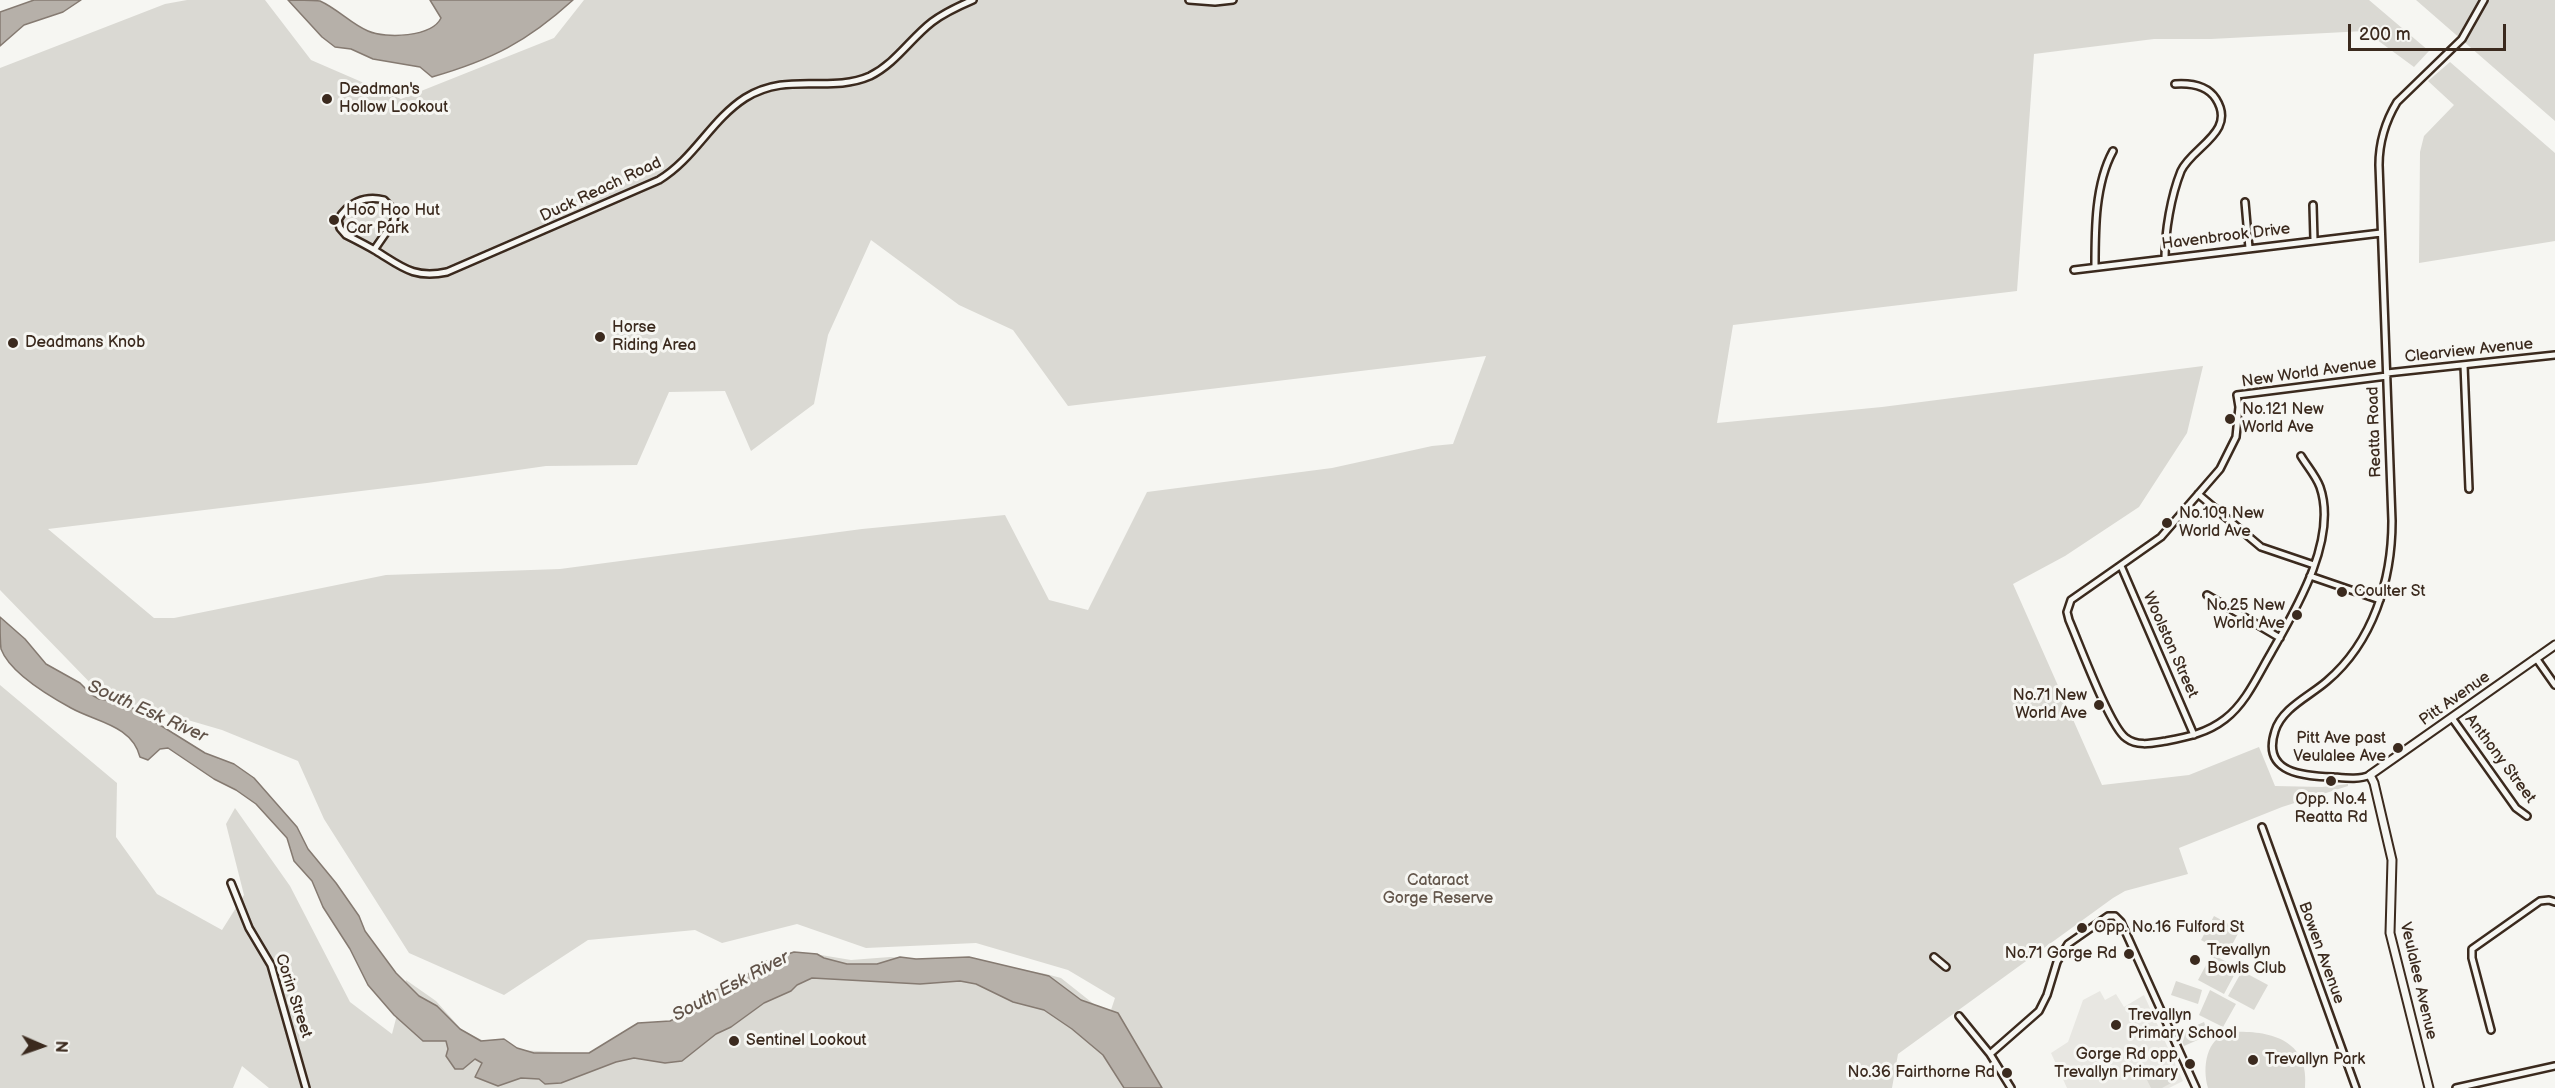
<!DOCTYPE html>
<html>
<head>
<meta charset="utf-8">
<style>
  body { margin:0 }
  #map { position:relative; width:2555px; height:1088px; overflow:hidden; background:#f6f6f2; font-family:"Balsamiq Sans",sans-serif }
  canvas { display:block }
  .north { position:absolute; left:12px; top:1016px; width:60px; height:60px; -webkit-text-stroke:4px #f6f6f2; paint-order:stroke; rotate:92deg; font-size:16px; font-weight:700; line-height:24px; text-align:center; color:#3b2a1e }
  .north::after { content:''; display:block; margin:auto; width:21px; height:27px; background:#3b2a1e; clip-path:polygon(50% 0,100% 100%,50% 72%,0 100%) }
  .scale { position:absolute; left:2348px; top:24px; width:158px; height:27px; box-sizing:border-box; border:3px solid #3b2a1e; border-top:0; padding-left:8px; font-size:18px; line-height:21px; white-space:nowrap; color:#3b2a1e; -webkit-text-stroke:4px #f6f6f2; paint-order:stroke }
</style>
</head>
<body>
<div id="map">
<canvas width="2555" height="1088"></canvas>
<div class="north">N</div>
<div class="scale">200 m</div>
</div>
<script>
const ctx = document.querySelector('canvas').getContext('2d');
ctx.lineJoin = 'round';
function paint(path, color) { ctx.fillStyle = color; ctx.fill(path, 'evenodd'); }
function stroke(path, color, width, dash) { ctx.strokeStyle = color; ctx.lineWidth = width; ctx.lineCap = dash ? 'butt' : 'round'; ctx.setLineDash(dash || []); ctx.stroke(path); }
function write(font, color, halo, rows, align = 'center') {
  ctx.font = font + ' "Balsamiq Sans",sans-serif'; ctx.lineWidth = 6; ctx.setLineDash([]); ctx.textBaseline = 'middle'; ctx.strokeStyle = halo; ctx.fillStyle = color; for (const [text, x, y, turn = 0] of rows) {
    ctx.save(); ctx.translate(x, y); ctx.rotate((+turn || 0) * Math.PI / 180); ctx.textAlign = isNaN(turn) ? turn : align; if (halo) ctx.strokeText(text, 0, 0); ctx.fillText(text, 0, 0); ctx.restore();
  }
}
paint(new Path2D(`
  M2100 991 2105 1000 2116 994 2124 1007 2144 995 2183 1081 2169 1088H2067L2051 1053 2068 1042 2083 1000Z`), '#e8e7e2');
paint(new Path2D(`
  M187 0H265L311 60 401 99 554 38 584 0H2369L2429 51 2414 67 2365 31 2211 39H2154L2034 54 2017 291 1733 325 1717 423 1882 407 2203 366 2187 433 2139 507 2065 556 2013 584 2102 785 2189 775 2259 747 2275 786 2322 787 2348 784V786L2282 807 2179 848 2188 874 2125 891 2113 898 1898 1054 1892 1088H269L242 1066 233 1088H0V685L117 783 116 837 157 894 222 930 244 895 226 824 235 808 290 886 350 1002 392 1034 406 980 436 1001 462 1030 488 1043 518 1050 635 1056 815 954 851 960 890 957 995 964 1046 974 1061 978 1095 1005 1110 1013 1115 998 1068 970 976 943 866 948 797 924 722 943 695 930 588 940 504 995 409 953 324 819 298 761 222 730 102 695 0 590V68L165 4ZM871 240 959 305 1013 330 1068 406 1486 356 1453 444 1432 446 1332 468 1147 492 1088 610 1049 600 1005 515 862 529 560 569 386 575 174 618H154L48 529 427 483 546 466 637 465 669 392 725 391 751 451 814 404 828 335Z
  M2416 0H2555V121Z
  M2450 62 2555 153V241L2419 263 2420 152 2424 136 2454 105 2428 81Z
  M2214 916 2240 930 2227 954 2201 940Z
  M2212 954 2238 968 2224 994 2198 980Z
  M2242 971 2268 985 2254 1010 2228 996Z
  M2176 981 2202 990 2198 1004 2171 995Z
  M2210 990 2236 1004 2223 1027 2199 1015Z
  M2204 1022 2209 1035 2184 1046 2179 1033Z
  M2230 1032C2269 1030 2310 1039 2305 1088H2208C2202 1067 2206 1038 2230 1032Z
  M2166 1067 2173 1082 2162 1088H2151L2145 1076Z`), '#dad9d3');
const water = new Path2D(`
  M34 0H81L63 12 24 25 0 46V12Z
  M288 0C298 0 312 0 320 1 338 9 351 24 368 31 386 39 432 37 441 18L430 0H573C527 42 491 60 432 77L420 67 373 59 351 49 335 47 322 37Z
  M0 617 25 639 46 664 80 683 92 695 99 699 123 702 205 753 234 764 254 778 297 827 308 849 336 883 359 916 365 931 396 973 419 996 437 1006 460 1029 481 1041 504 1039 517 1048 534 1053H589L638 1023 670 1021 684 1014 700 997 714 990 730 987 744 978 758 964 794 952 817 954 824 958 847 964H877L900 957 916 959 969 957 1049 976 1081 1000 1118 1013 1162 1088H1124L1103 1055 1072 1029 1044 1010 1013 1002 976 984 960 981 920 984 812 978 797 985 791 991 764 1003 731 1027 716 1034 682 1061 665 1063 634 1058 616 1062 561 1083 545 1084 539 1079 521 1078 498 1086 475 1077 482 1063 475 1059 463 1069H455L446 1056 448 1049 446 1041H423L394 1015 368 985 350 949 323 907 312 881 294 861 287 838 256 804 236 790 214 779 168 748 160 749 148 760 140 757C132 725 96 722 71 708 49 696 10 673 1 649 0 640 0 627 0 617Z`);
paint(water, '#b6b0a9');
stroke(water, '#857a71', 1.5);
const minor = new Path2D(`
  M1189 0 1215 2 1233 0
  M2245 202 2249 248
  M2313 205 2314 240
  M374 250 394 221 395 211 384 200C365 195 347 203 338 220L340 228 346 235C356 240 366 245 376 251 402 267 414 279 447 272L659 180C694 159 711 120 745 98 788 71 829 94 870 76 896 63 910 39 932 22 944 13 959 6 973 0
  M2165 258C2165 231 2171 196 2181 171 2192 147 2237 132 2216 99 2207 85 2190 83 2175 84
  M2095 266C2095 229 2095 184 2113 151
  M2074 270 2381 233
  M2464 365 2469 489
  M2387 373 2555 355
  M2301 456C2307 466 2316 476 2320 487 2338 539 2296 609 2271 653 2258 675 2246 703 2225 719 2207 733 2187 737 2166 741 2153 743 2138 747 2126 738 2110 727 2079 643 2069 620L2067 612 2071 600 2161 537 2220 469 2236 437 2239 407 2237 395 2387 376
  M2198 494 2261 547 2314 565
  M2121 566 2194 735
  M2310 576 2380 600
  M2207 595 2280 638
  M2536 658 2555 685
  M2452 718 2516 808 2527 816
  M2370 775C2359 780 2345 778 2333 777 2305 776 2261 774 2275 731 2282 708 2310 696 2327 681 2373 642 2392 580 2392 521L2379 165C2379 141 2385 122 2397 102L2462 39 2484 0
  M2262 827 2356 1088
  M231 883 249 928 271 965 306 1088
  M1934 957 1946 967
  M1959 1016 1990 1054 2011 1088
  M2491 1030 2472 958V949L2540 901 2549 900 2555 902
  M1990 1054 2039 1011 2047 995 2057 962 2068 944 2108 916H2115L2121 922 2196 1088
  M2456 1088 2555 1066`);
const tertiary = new Path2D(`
  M2429 1088 2390 933 2392 860 2374 783 2370 775 2555 645`);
stroke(minor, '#3b2a1e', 10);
stroke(tertiary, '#3b2a1e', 11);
stroke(minor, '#f6f6f2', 5);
stroke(tertiary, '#f6f6f2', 7);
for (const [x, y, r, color] of [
  [327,99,6,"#3b2a1e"],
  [334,220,6,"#3b2a1e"],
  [600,337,6,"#3b2a1e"],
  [13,343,6,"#3b2a1e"],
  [2230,419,6,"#3b2a1e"],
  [2167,523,6,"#3b2a1e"],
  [2342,592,6,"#3b2a1e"],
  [2297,615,6,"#3b2a1e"],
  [2099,705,6,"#3b2a1e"],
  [2398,748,6,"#3b2a1e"],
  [2331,781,6,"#3b2a1e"],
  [2082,928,6,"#3b2a1e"],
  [2129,954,6,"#3b2a1e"],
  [2195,960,6,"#3b2a1e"],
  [2116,1025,6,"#3b2a1e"],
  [734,1041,6,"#3b2a1e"],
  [2253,1060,6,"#3b2a1e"],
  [2190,1064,6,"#3b2a1e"],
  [2007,1073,6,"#3b2a1e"]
]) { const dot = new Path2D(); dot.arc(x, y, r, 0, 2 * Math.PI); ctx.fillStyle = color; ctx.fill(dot); stroke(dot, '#f6f6f2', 2); }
write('16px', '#3b2a1e', '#f6f6f2', [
  ["Deadman's",339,90],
  ["Hollow Lookout",339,108],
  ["Hoo Hoo Hut",346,211],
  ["Car Park",346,229],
  ["Horse",612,328],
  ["Riding Area",612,346],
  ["Deadmans Knob",25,343],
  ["No.121 New",2242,410],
  ["World Ave",2242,428],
  ["No.109 New",2179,514],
  ["World Ave",2179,532],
  ["Coulter St",2354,592],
  ["No.25 New",2285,606,"right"],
  ["World Ave",2285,624,"right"],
  ["No.71 New",2087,696,"right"],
  ["World Ave",2087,714,"right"],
  ["Pitt Ave past",2386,739,"right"],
  ["Veulalee Ave",2386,757,"right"],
  ["Opp. No.4",2331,800,"center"],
  ["Reatta Rd",2331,818,"center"],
  ["Opp. No.16 Fulford St",2094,928],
  ["Trevallyn",2207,951],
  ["Bowls Club",2207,969],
  ["No.71 Gorge Rd",2117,954,"right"],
  ["Trevallyn",2128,1016],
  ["Primary School",2128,1034],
  ["Sentinel Lookout",746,1041],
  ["Gorge Rd opp",2178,1055,"right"],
  ["Trevallyn Primary",2178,1073,"right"],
  ["Trevallyn Park",2265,1060],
  ["No.36 Fairthorne Rd",1995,1073,"right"]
], 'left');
write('16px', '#3b2a1e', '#f6f6f2', [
  ["Duck Reach Road",601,190,-25],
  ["Havenbrook Drive",2226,237,-7],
  ["Clearview Avenue",2469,351,-6],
  ["New World Avenue",2309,373,-8],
  ["Reatta Road",2375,432,-92],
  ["Woolston Street",2170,645,66],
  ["Pitt Avenue",2455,699,-35],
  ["Anthony Street",2500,759,53],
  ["Bowen Avenue",2321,953,70],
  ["Veulalee Avenue",2418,981,77],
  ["Corin Street",293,996,72]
]);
write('16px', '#63564b', '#f6f6f2', [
  ["Cataract",1438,881],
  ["Gorge Reserve",1438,899]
]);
write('italic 18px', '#605248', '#f6f6f2', [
  ["South Esk River",147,712,24],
  ["South Esk River",731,987,-28]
]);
</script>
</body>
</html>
